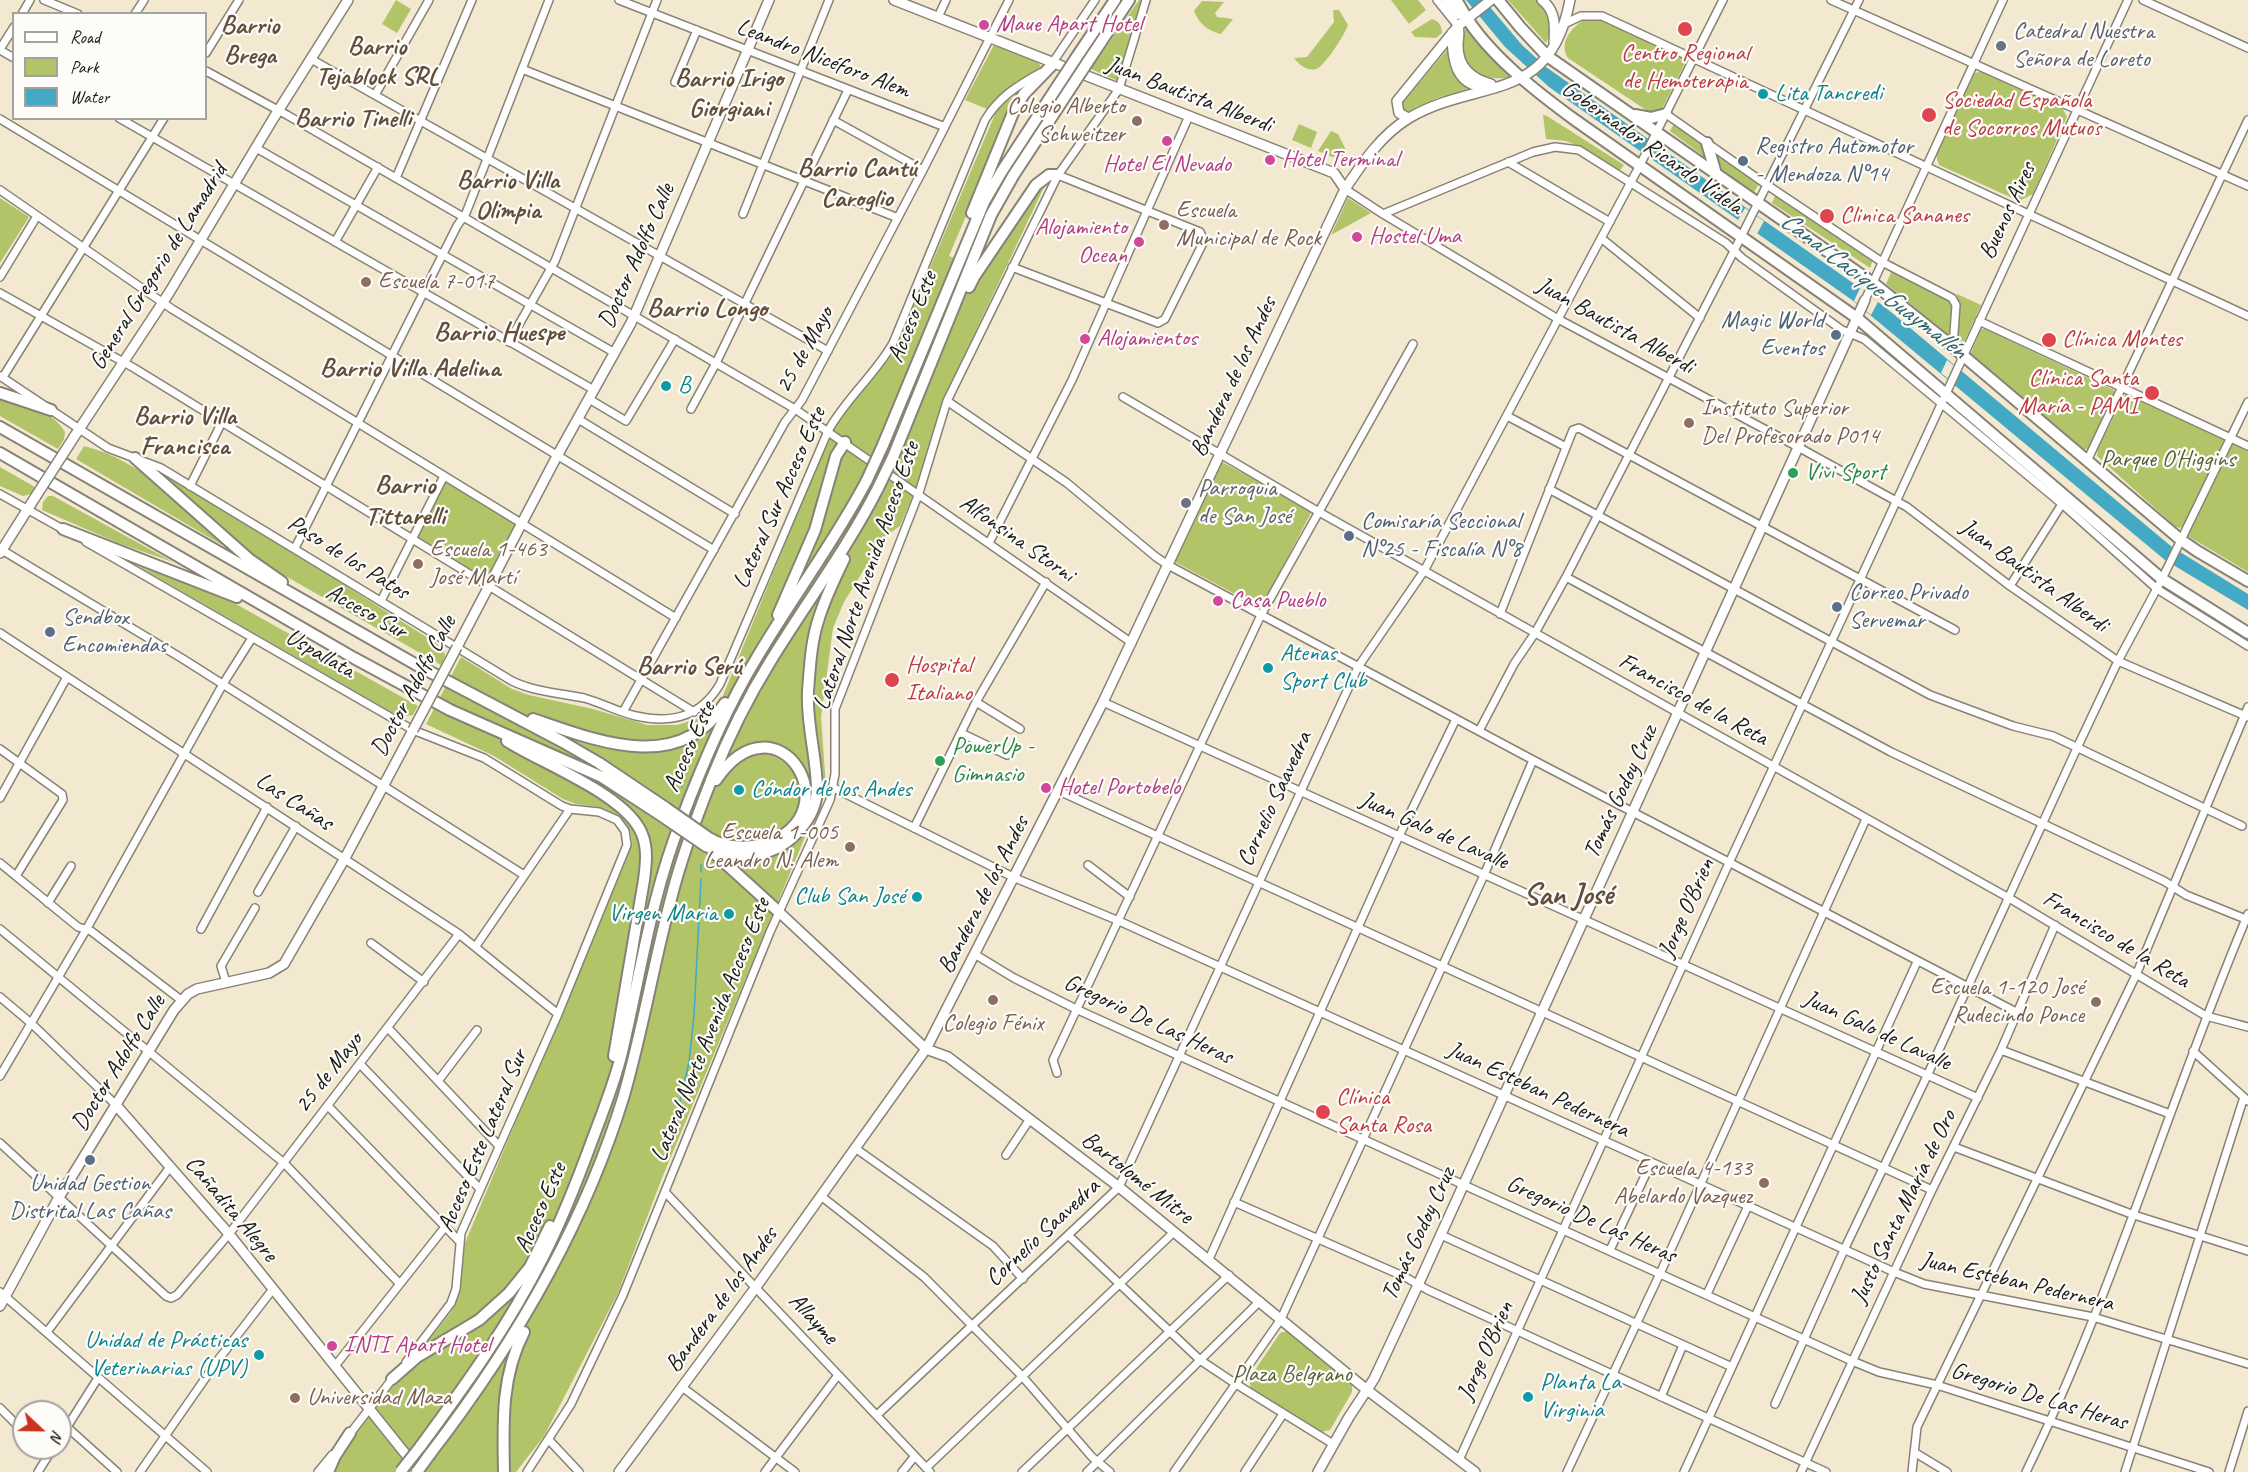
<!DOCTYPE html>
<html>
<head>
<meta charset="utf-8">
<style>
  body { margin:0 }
  #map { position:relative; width:2248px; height:1472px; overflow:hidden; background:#f3e8d0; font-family:Caveat,sans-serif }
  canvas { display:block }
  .legend { position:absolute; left:12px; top:12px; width:195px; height:108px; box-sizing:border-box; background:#fdfcf7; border:2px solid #a3a29f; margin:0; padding:8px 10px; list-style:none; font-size:18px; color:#1c1c1c }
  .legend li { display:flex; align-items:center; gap:12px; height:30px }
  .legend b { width:30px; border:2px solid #a3a29f }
  .north { position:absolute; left:12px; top:1400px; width:60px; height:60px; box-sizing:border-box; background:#fdfcf7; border:2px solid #a3a29f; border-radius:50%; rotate:112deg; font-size:16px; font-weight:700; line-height:24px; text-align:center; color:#1c1c1c }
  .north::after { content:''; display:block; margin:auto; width:21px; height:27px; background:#c8321e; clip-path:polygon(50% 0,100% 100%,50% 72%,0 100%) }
</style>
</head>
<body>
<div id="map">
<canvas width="2248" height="1472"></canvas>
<ul class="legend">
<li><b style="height:8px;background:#fff"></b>Road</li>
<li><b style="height:16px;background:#b1c468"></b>Park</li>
<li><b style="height:16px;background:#44a9c4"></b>Water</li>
</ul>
<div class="north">N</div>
</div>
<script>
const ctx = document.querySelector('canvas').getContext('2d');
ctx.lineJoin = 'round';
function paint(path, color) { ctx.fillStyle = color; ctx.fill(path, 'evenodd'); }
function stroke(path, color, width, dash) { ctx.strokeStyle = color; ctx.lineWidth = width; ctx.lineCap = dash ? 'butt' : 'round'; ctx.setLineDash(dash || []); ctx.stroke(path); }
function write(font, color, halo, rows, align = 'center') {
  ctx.font = font + ' Caveat,sans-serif'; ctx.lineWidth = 4.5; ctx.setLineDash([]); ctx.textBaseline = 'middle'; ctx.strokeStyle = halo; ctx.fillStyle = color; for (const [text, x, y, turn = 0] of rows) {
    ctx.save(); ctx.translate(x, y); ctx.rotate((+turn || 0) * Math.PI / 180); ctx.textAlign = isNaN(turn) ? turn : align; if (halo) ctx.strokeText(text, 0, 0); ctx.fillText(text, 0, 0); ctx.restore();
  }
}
paint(new Path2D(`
  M396 0 411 9 397 33 382 24Z
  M1139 0H1142L1118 81 1091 69Z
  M1391 0H1418L1426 10 1409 24Z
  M1508 0C1516 0 1526 0 1534 0 1552 3 1553 30 1546 43Z
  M1202 1 1224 2 1215 13 1217 17 1233 19 1221 34C1208 31 1199 24 1194 11Z
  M1333 10H1339L1348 25C1344 36 1327 62 1318 68 1309 73 1299 65 1294 58L1307 57 1334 22Z
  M1432 19C1439 21 1442 26 1442 33L1436 38 1415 37 1411 32Z
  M1586 19 1599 20 1687 59 1661 111 1652 114 1568 58C1558 43 1572 26 1586 19Z
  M1466 26 1512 77C1475 84 1454 62 1466 26Z
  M994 45 1038 62 1041 67C1025 84 1004 84 987 109L965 100Z
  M1447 50 1454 73 1471 88 1437 98 1405 113 1403 112 1401 105Z
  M1982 71 2062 107 2067 117 2033 194 2019 201 1939 165 1936 155 1972 74Z
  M1018 94 949 256 984 270 1030 202 1046 183 944 398 914 493 900 526 884 537 844 602 833 628 821 717 826 787 662 1178 618 1293 544 1436 516 1472H325L451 1312 460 1289 465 1243 632 843 630 831 618 816 597 807 576 804 563 799 494 756 426 724 461 657 512 689 529 695 593 709 647 725H677L703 717 722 698 830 434 845 408 894 353 998 107Z
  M1543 115 1547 116 1624 165 1620 170 1583 148 1566 141 1546 139Z
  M1299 124 1317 132 1311 148 1292 140Z
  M1674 124 1701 144 1706 158 1670 131Z
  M1331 131 1338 134 1347 152 1343 156 1332 157 1318 151Z
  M1716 154 1759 184 1754 192 1718 167Z
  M1775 196 1873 260 1870 268 1772 203Z
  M0 198 29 217 0 263Z
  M1348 198 1371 213 1331 235Z
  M1892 270 1951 301 1953 309 1951 337 1886 284Z
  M1957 294 1981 305 1965 340 1961 343C1949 333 1963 310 1956 297Z
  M1981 329H1985L2114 390V394L2088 449H2084L1970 355Z
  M2125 394 2224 440 2185 524 2180 528 2176 527 2097 456 2098 449Z
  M0 396C22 404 53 410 65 432L64 439 58 449 0 416Z
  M2233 444H2237L2248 449V572L2188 536Z
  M84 446C145 461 188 511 234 552L76 459Z
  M1222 462 1312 511 1261 608 1175 562Z
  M0 467 35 487 31 494 23 496 0 486Z
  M162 474 186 485 436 643 444 651 445 656 441 665 254 558Z
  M444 477 520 524 489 585 413 539Z
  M48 496H53L173 562 118 543 42 510 43 502Z
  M138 566 227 599 418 706 413 715 404 716 391 712Z
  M1290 1330 1352 1384V1392L1330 1430 1321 1432 1251 1388 1249 1379 1280 1333Z`), '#b1c468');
paint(new Path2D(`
  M1466 0H1484L1522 45 1546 67 1860 288 1891 312 2172 547 2248 594V610L2165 560 1852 300 1549 87 1505 47Z`), '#44a9c4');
paint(new Path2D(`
  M1745 208 1764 221 1757 234 1738 220Z
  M1860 288 1878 302 1871 315 1854 301Z
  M1947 360 1961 371 1955 384 1941 373Z`), '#f3e8d0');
stroke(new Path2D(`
  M682 787 689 749
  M701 872V864
  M676 1118 689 1062 694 1015 701 879`), '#44a9c4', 1.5);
const minor = new Path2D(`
  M44 0 78 14
  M619 0 945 127
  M1437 0 1458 26
  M1831 0 2248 186
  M2143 0 2248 48
  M22 14 30 0
  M135 14 144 0
  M938 17 946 0
  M1564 24 1581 16H1602L2248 316
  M404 44 429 0
  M0 49 14 27
  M0 50 14 58
  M206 53 239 0
  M311 59 828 351
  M1051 65 1095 0
  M522 69 898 218
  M206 71 287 115 795 409 1132 643
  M675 82 697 30
  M375 95 403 46
  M1666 114 1767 185 1882 262 1952 298 1956 305 1953 347
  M119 118 594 390
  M0 119 714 550
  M833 120 923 170
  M256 148 615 353
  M1508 162 1610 222
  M396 178 472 0
  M1345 189 1383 214 1558 319 1798 447 1907 507 2010 586 2118 661 2248 717
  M0 190 172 309 676 618
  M743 214 829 0
  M1383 214 1533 152 1555 147 1579 150 1726 243 1742 258 1842 330 1864 339 2062 504 2157 589 2248 646
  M1601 238 1700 318
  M335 242 378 167
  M1012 267 1158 323 1165 319 1204 241 1200 232 1058 175
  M0 277 37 216
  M0 293 134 368 694 712
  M1865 300 2003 0
  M1979 321 2248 446
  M509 342 555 261 657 0
  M0 376 108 448 161 468 512 681C535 692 559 693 584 698 602 703 618 712 636 716 672 724 701 717 720 684L828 431C846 398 875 375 893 343L985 120C999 97 1017 86 1040 73
  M3 377 164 118
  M1123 397 1319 512 2009 898 2206 1016 2248 1027
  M589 399 626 421 675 339
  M947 401 1067 483 1156 557 1168 565 1533 760 2018 1013
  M691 409 716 363 848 90
  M1507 416 1566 447
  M578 419 735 514
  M2088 459 2248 120
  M190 486 222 422
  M1549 489 1930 695 2013 726 2053 736 2242 826
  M0 494 66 531
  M86 542 413 730 484 758 562 806 570 809 599 812 617 820 625 831 627 845 558 1014 461 1233 456 1289 451 1303 406 1362
  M989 543 1072 380 1189 116
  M295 548 457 226 466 213 549 0
  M2 550 183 659 524 875
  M1566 577 1891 752 2164 881 2186 895 2248 920
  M2010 586 2062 504
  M381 601 444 476
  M1500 614 1573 430 1579 428 1955 630
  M0 633 459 934 558 1014
  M976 702 1020 729
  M1103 702 1978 1098
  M623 712 785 422 802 400 923 170 1009 0
  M1479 731 1514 664 1535 633 1566 577 1734 251 1859 0
  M961 733 1007 755
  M0 749 62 794 63 800 16 876
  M834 788 1015 878 1119 921 1894 1272 1924 1284 2093 1317 2248 1364
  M1059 791 1932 1190
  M0 798 67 677
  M914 828 976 702 1046 582
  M0 863 78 927 91 931 181 1000
  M1088 865 1130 897
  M258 892 296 826
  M48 903 71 866
  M0 929 284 1163 399 1283
  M201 929 267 807
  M371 943 424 982
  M476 946 570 809
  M976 955 1014 978 1078 1010 1852 1361 1879 1372 1937 1385 2209 1472
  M226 982 221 966 255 908
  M0 997 32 1024 115 1104
  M388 1028 499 1146
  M2001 1050 2170 1114
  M2193 1051 2248 1101
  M360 1064 480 1189
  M1057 1073 1053 1060 1261 615 1413 344
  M0 1076 86 930 223 684 252 638
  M438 1081 477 1030
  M328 1106 459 1241
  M0 1143 166 1296 171 1298 177 1295 229 1234 459 934
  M1954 1147 2134 1215 2248 1251
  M855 1148 993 1246 1023 1279
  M1006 1155 1030 1119
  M666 1193 930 1472
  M821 1196 924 1277 1022 1376 1092 1457 1110 1472
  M1234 1202 1405 1277 1428 1290 1826 1472
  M1441 1235 1732 1367
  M1069 1236 1200 1360 1236 1384 1333 1444
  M1610 1250 1651 1163
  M1209 1259 1399 836 1456 719
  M0 1292 207 1472
  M1707 1294 1748 1206
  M47 1332 170 1167
  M335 1366 445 1227
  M682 1387 795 1472
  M1661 1397 1683 1345
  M1775 1404 1844 1250 1927 1076 2077 748 2118 661 2162 579 2248 402
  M0 1408 24 1432
  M877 1415 1119 1187 1358 667 1424 571 1640 165 1723 0
  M67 1427 117 1472
  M349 1435 393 1378
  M60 1438 98 1378
  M549 1440 579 1472
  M40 1448 48 1456
  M1914 1452 1947 1472
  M1459 1460 1729 863 2128 0
  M926 1468 1174 1232
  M38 1472 53 1448
  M140 1472 218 1360 273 1289
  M318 1472 332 1455
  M527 1472 571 1404 623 1295 770 932 830 800 835 774V709L919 493 947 401 1058 175 1119 89 1146 0
  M765 1472 838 1375
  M902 1472 915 1456
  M1022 1472 1229 1275
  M1087 1472 1260 1301
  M1174 1472 1281 1319 1484 875 1533 760
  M1245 1472 1283 1414
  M1567 1472 1663 1267 1866 819
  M1684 1472 1917 962
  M1801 1472 1932 1190 2001 1050 2055 925
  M1912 1472 1917 1427 2136 975 2248 707
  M2026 1472C2114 1292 2170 1098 2248 914
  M2125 1472 2244 1097
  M2229 1472 2248 1411`);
const major = new Path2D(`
  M894 0 1334 173 1345 189
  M1542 0C1556 11 1555 26 1554 42
  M1458 26C1460 33 1458 39 1458 46 1458 67 1472 79 1491 84
  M1452 33C1452 61 1456 89 1491 87
  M1408 118 1399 113 1397 101 1458 26 1491 0
  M74 437 169 293 273 119 348 0
  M0 553 36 496
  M457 647 557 456 631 323 769 0
  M779 912 926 1049 948 1057 1119 1187 1367 1390 1475 1472
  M115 1104 229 1234 420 1472
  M0 1306 58 1199 174 1010 188 994 197 989 269 973 284 964 345 858 413 730
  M619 1472 756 1287 926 1049 1103 702 1345 189C1363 162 1381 135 1409 118 1479 77 1550 106 1570 0
  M1318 1472 1349 1417 1374 1379 1418 1285 1865 300`);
const highway = new Path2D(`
  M1447 0 1458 14
  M1456 0C1461 7 1464 14 1468 20 1493 58 1538 93 1575 120L1857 318 2162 579 2248 633
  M1498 0 1520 27 1547 56 1873 283 1953 347 2181 540 2197 551 2248 581
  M1076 58 1115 0
  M1087 63 1129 0
  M1635 115 1651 118 1666 114
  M1707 143 1716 174
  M972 213 1015 108 1024 94 1053 64
  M969 287 974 277 1036 185 1049 175H1058
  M0 393 51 410
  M0 427 415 664 563 742 599 763 666 808
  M883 445 984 202 1002 171 1057 87
  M0 453 354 658 450 710 602 777 662 816
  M893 457 991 215 1013 176 1068 92
  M135 458 249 559 282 582
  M63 529 237 597
  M778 615 815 530 836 456 845 442
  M533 719C597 741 680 775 725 703
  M507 741C543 764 627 795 642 834 648 849 646 864 644 880L614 1056
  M709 838C726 848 748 849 766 843 854 813 777 690 716 780
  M706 846C741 860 776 859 801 828 810 818 816 805 817 791 817 757 806 724 808 691 810 666 811 641 819 618 825 598 835 578 844 559
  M713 852 779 912
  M392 1379 417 1357 479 1320 509 1293 530 1267 550 1226
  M420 1447C465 1386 509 1325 543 1257 563 1218 578 1179 593 1138 603 1111 614 1084 621 1056 640 977 651 896 681 821 702 765 725 710 756 659 791 599 834 543 867 480
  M430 1454C514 1345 584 1227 624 1095 643 1029 654 961 672 895 682 855 697 816 712 778 728 738 747 699 770 662 806 603 847 549 878 488
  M328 1472 335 1456 350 1433
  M504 1472C503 1423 501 1376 524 1332`);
stroke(minor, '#888276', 10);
stroke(major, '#888276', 12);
stroke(highway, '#888276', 14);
stroke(minor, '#fff', 7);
stroke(major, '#fff', 9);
stroke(highway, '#fff', 10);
const majorBridge = new Path2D(`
  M36 496 74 437
  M413 730 457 647`);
const highwayBridge = new Path2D(`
  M1057 87 1076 58
  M1068 92 1087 63
  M867 480 883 445
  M878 488 893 457
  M666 808 709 838
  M662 816 706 846
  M401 1471 420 1447
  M417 1472 430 1454`);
stroke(majorBridge, '#888276', 12, []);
stroke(highwayBridge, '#888276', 14, []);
stroke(majorBridge, '#fff', 9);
stroke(highwayBridge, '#fff', 10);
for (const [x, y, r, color] of [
  [984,25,6,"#d1479c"],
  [1685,29,8,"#e0444e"],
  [2001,46,6,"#6b7280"],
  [1763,94,6,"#0f9aa8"],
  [1929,115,8,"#e0444e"],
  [1137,121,6,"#8d6e63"],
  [1167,141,6,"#d1479c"],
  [1270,160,6,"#d1479c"],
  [1743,161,6,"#5c6f8a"],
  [1827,216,8,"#e0444e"],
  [1164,225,6,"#8d6e63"],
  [1357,237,6,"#d1479c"],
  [1139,242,6,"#d1479c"],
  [366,282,6,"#8d6e63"],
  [1836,335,6,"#5c6f8a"],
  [1085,339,6,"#d1479c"],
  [2049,340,8,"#e0444e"],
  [666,386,6,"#0f9aa8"],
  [2152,393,8,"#e0444e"],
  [1689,423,6,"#8d6e63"],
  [1793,473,6,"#2e9e5b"],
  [1186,503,6,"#6b7280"],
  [1349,536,6,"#5c6f8a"],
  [418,564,6,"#8d6e63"],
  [1218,601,6,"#d1479c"],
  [1837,607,6,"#5c6f8a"],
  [50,632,6,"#5c6f8a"],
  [1268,668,6,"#0f9aa8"],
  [892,680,8,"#e0444e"],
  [940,761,6,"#2e9e5b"],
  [1046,788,6,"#d1479c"],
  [739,790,6,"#0f9aa8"],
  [850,847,6,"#8d6e63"],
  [917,897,6,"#0f9aa8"],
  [729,914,6,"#0f9aa8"],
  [993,1000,6,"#8d6e63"],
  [2096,1002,6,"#8d6e63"],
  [1323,1112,8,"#e0444e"],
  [90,1160,6,"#5c6f8a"],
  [1764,1183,6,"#8d6e63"],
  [332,1346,6,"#d1479c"],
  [259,1355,6,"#0f9aa8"],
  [1528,1397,6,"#0f9aa8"],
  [295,1398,6,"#8d6e63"]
]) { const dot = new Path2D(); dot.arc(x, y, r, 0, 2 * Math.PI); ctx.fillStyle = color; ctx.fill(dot); stroke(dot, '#fdfcf7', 2); }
write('24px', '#b23c85', '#fdfcf7', [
  ["Maue Apart Hotel",996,25],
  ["Hotel Terminal",1282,160],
  ["Hotel El Nevado",1167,165,"center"],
  ["Alojamiento",1127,228,"right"],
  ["Ocean",1127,256,"right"],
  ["Hostel Uma",1369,237],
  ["Alojamientos",1097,339],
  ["Casa Pueblo",1230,601],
  ["Hotel Portobelo",1058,788],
  ["INTI Apart Hotel",344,1346]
], 'left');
write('24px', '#5b616d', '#fdfcf7', [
  ["Catedral Nuestra",2013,32],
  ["Señora de Loreto",2013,60],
  ["Parroquia",1198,489],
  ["de San José",1198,517]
], 'left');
write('24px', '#be3a42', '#fdfcf7', [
  ["Centro Regional",1685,54,"center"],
  ["de Hemoterapia",1685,82,"center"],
  ["Sociedad Española",1942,101],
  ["de Socorros Mutuos",1942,129],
  ["Clinica Sananes",1840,216],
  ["Clínica Montes",2062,340],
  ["Clínica Santa",2138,379,"right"],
  ["María - PAMI",2138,407,"right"],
  ["Hospital",906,666],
  ["Italiano",906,694],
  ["Clínica",1336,1098],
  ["Santa Rosa",1336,1126]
], 'left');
write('24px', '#1c1c1c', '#fdfcf7', [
  ["Leandro Nicéforo Alem",823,59,21],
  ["Juan Bautista Alberdi",1189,95,21],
  ["Gobernador Ricardo Videla",1652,148,35],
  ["Buenos Aires",2008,211,-65],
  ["Doctor Adolfo Calle",637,256,-66],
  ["General Gregorio de Lamadrid",159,267,-58],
  ["Acceso Este",913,317,-68],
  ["Juan Bautista Alberdi",1615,326,29],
  ["25 de Mayo",805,350,-61],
  ["Bandera de los Andes",1234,377,-65],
  ["Lateral Sur Acceso Este",780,498,-66],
  ["Alfonsina Storni",1017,539,35],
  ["Paso de los Patos",348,558,32],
  ["Lateral Norte Avenida Acceso Este",867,576,-71],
  ["Juan Bautista Alberdi",2034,576,36],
  ["Acceso Sur",366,612,29],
  ["Uspallata",320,654,30],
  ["Doctor Adolfo Calle",414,686,-62],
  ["Francisco de la Reta",1693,700,29],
  ["Acceso Este",690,747,-66],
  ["Tomás Godoy Cruz",1621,792,-65],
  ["Cornelio Saavedra",1275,799,-65],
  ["Las Cañas",294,802,33],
  ["Juan Galo de Lavalle",1434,831,24],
  ["Bandera de los Andes",984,895,-63],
  ["Jorge O'Brien",1687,908,-66],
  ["Francisco de la Reta",2116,940,31],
  ["Gregorio De Las Heras",1148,1020,25],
  ["Lateral Norte Avenida Acceso Este",711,1030,-68],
  ["Juan Galo de Lavalle",1877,1031,25],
  ["Doctor Adolfo Calle",119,1063,-58],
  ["25 de Mayo",329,1073,-52],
  ["Juan Esteban Pedernera",1538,1090,25],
  ["Acceso Este Lateral Sur",483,1141,-67],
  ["Bartolomé Mitre",1137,1178,38],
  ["Justo Santa María de Oro",1904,1207,-64],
  ["Acceso Este",541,1208,-66],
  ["Cañadita Alegre",231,1209,50],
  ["Gregorio De Las Heras",1591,1220,24],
  ["Cornelio Saavedra",1043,1233,-43],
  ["Tomás Godoy Cruz",1419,1234,-65],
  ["Juan Esteban Pedernera",2017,1282,13],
  ["Bandera de los Andes",722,1300,-54],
  ["Allayme",813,1319,47],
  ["Jorge O'Brien",1486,1351,-66],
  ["Gregorio De Las Heras",2039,1397,17]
]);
write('24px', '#0d838f', '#fdfcf7', [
  ["Lita Tancredi",1775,94],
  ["B",678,386],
  ["Atenas",1280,654],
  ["Sport Club",1280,682],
  ["Cóndor de los Andes",751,790],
  ["Club San José",905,897,"right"],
  ["Virgen Maria",717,914,"right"],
  ["Unidad de Prácticas",247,1341,"right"],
  ["Veterinarias (UPV)",247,1369,"right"],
  ["Planta La",1540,1383],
  ["Virginia",1540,1411]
], 'left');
write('24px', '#785e54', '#fdfcf7', [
  ["Colegio Alberto",1125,107,"right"],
  ["Schweitzer",1125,135,"right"],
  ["Escuela",1176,211],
  ["Municipal de Rock",1176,239],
  ["Escuela 7-017",378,282],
  ["Instituto Superior",1701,409],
  ["Del Profesorado P014",1701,437],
  ["Escuela 1-463",430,550],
  ["José Martí",430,578],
  ["Escuela 1-005",838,833,"right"],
  ["Leandro N. Alem",838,861,"right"],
  ["Escuela 1-120 José",2084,988,"right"],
  ["Rudecindo Ponce",2084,1016,"right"],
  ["Colegio Fénix",993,1024,"center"],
  ["Escuela 4-133",1752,1169,"right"],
  ["Abelardo Vazquez",1752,1197,"right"],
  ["Universidad Maza",307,1398]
], 'left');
write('24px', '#4e5e75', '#fdfcf7', [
  ["Registro Automotor",1755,147],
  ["- Mendoza N°14",1755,175],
  ["Magic World",1824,321,"right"],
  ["Eventos",1824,349,"right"],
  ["Comisaría Seccional",1361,522],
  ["N°25 - Fiscalía N°8",1361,550],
  ["Correo Privado",1849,593],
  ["Servemar",1849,621],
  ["Sendbox",62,618],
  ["Encomiendas",62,646],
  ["Unidad Gestion",90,1184,"center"],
  ["Distrital Las Cañas",90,1212,"center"]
], 'left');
write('24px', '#585f3a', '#fdfcf7', [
  ["Parque O'Higgins",2168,460],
  ["Plaza Belgrano",1292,1375]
]);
write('24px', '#27864d', '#fdfcf7', [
  ["Vivi Sport",1805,473],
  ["PowerUp -",952,747],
  ["Gimnasio",952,775]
], 'left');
write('bold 26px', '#634e3d', '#fdfcf7', [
  ["Barrio",250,26],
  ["Brega",250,56],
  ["Barrio",377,47],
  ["Tejablock SRL",377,77],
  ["Barrio Irigo",729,79],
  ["Giorgiani",729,109],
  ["Barrio Tinelli",353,119],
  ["Barrio Cantú",857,169],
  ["Caroglio",857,199],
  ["Barrio Villa",508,181],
  ["Olimpia",508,211],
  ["Barrio Villa",185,417],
  ["Francisca",185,447],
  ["Barrio Serú",689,667]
]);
write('italic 26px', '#306270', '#fdfcf7', [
  ["Canal Cacique Guaymallén",1873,286,37]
]);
write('bold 27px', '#634e3d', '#fdfcf7', [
  ["Barrio Longo",707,309],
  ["Barrio Huespe",499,333],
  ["Barrio Villa Adelina",410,369],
  ["Barrio",405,486],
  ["Tittarelli",405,517]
]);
write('bold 30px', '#634e3d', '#fdfcf7', [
  ["San José",1568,896]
]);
</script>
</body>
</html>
